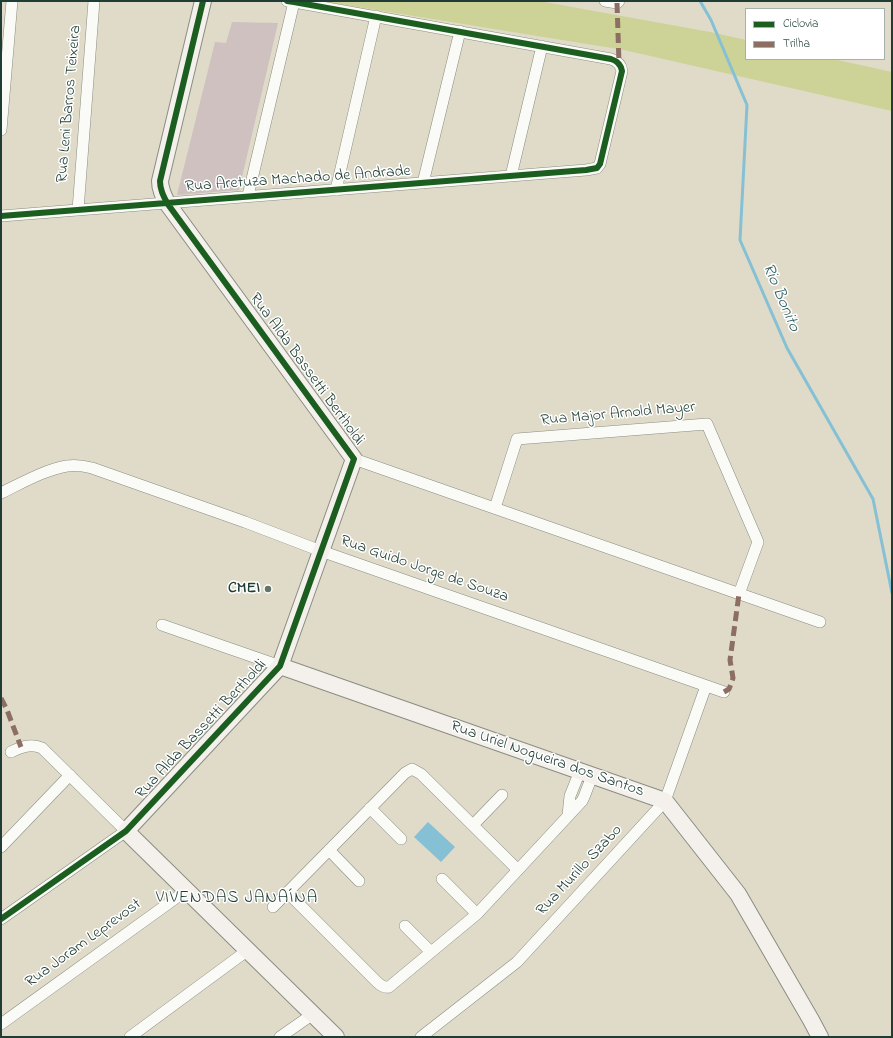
<!DOCTYPE html>
<html>
<head>
<meta charset="utf-8">
<style>
  body { margin:0 }
  #map { position:relative; width:893px; height:1038px; overflow:hidden; background:#dfdbc8; font-family:"Indie Flower",sans-serif }
  canvas { display:block }
  .frame { position:absolute; inset:0; border:2px solid #1f3d34; pointer-events:none }
  .legend { position:absolute; left:745px; top:8px; width:140px; height:52px; box-sizing:border-box; background:#fff; border:1px solid #a5b1ae; margin:0; padding:5px 7px; list-style:none; font-size:12px; color:#1f3d34 }
  .legend li { display:flex; align-items:center; gap:8px; height:20px }
  .legend b { width:20px; border:1px solid #a5b1ae }
</style>
</head>
<body>
<div id="map">
<canvas width="893" height="1038"></canvas>
<div class="frame"></div>
<ul class="legend">
<li><b style="height:5px;background:#1b5e20"></b>Ciclovia</li>
<li><b style="height:5px;background:#8d6e63"></b>Trilha</li>
</ul>
</div>
<script>
const ctx = document.querySelector('canvas').getContext('2d');
ctx.lineJoin = 'round';
function paint(path, color) { ctx.fillStyle = color; ctx.fill(path, 'evenodd'); }
function stroke(path, color, width, dash) { ctx.strokeStyle = color; ctx.lineWidth = width; ctx.lineCap = dash ? 'butt' : 'round'; ctx.setLineDash(dash || []); ctx.stroke(path); }
function write(font, color, halo, rows, align = 'center') {
  ctx.font = font + ' "Indie Flower",sans-serif'; ctx.lineWidth = 3; ctx.setLineDash([]); ctx.textBaseline = 'middle'; ctx.strokeStyle = halo; ctx.fillStyle = color; for (const [text, x, y, turn = 0] of rows) {
    ctx.save(); ctx.translate(x, y); ctx.rotate((+turn || 0) * Math.PI / 180); ctx.textAlign = isNaN(turn) ? turn : align; if (halo) ctx.strokeText(text, 0, 0); ctx.fillText(text, 0, 0); ctx.restore();
  }
}
paint(new Path2D(`
  M321 1H539L710 32 746 40V59H833L892 72V111L624 50Z`), '#cdd296');
paint(new Path2D(`
  M428 822 455 847 441 862 414 837Z`), '#85c0d5');
stroke(new Path2D(`
  M700 1 711 20 747 105 740 240 787 348 873 499 892 593`), '#85c0d5', 3);
paint(new Path2D(`
  M232 22 278 23 239 190 177 195 215 42 226 43Z`), '#cec1c0');
const street = new Path2D(`
  M605 1 617 3 619 1
  M1 130 12 1
  M511 176 542 46
  M423 183 460 31
  M336 190 376 16
  M248 196 294 2
  M78 210 94 1
  M1 216 586 170 597 168 600 164 622 71C621 64 617 61 611 59L294 2 287 1
  M354 459 820 622
  M1 493C22 483 44 470 67 466 75 465 84 466 92 468L245 522 321 551 724 692
  M495 508 517 439 707 424 758 542 739 594
  M162 625 280 666
  M370 808 401 839
  M568 815 570 796 580 771
  M473 825 502 795
  M1 847 70 775
  M329 850 359 881
  M442 879 477 914
  M287 892 377 982C381 986 384 988 389 987L477 914 582 801 584 797 592 776
  M273 907 405 773 412 769 421 774 518 870
  M1 919 126 831 42 748C31 743 21 747 11 752
  M405 926 431 952
  M1 1024 187 890
  M130 1037 248 950
  M280 1037 313 1014
  M421 1037 517 962 665 801 706 686`);
const secondary = new Path2D(`
  M203 1 160 181C160 189 163 195 167 203L354 459 280 666 126 831 336 1037
  M280 666 665 801 738 894 811 1020 820 1037`);
stroke(street, '#8a8d82', 12);
stroke(secondary, '#8a8d82', 18);
stroke(street, '#fafaf7', 11);
stroke(secondary, '#f4f1ec', 16);
stroke(new Path2D(`
  M617 3 619 63
  M724 692 729 689 731 684 733 678 730 660 739 594
  M1 698 7 710 21 747`), '#8d6e63', 5, [10, 5]);
stroke(new Path2D(`
  M1 216 586 170 597 168 600 164 622 71C621 64 617 61 611 59L294 2 287 1
  M1 919 126 831 280 666 354 459 167 203C163 195 160 189 160 181L203 1`), '#1b5e20', 6);
for (const [x, y, r, color] of [
  [268,589,4,"#627468"]
]) { const dot = new Path2D(); dot.arc(x, y, r, 0, 2 * Math.PI); ctx.fillStyle = color; ctx.fill(dot); stroke(dot, '#fff', 1.5); }
write('16px', '#1f3d34', '#fff', [
  ["Rua Leni Barros Teixeira",70,104,-85],
  ["Rua Aretuza Machado de Andrade",298,180,-4],
  ["Rua Alda Bassetti Bertholdi",306,370,54],
  ["Rua Major Arnold Mayer",618,415,-5],
  ["Rua Guido Jorge de Souza",424,570,19],
  ["Rua Alda Bassetti Bertholdi",202,730,-47],
  ["Rua Uriel Nogueira dos Santos",547,760,19],
  ["Rua Murillo Szabo",580,871,-47],
  ["Rua Joram Leprevost",84,944,-36]
]);
write('bold 16px', '#1f3d34', '#fff', [
  ["CMEI",260,589]
], 'right');
write('italic 17px', '#326166', '#fff', [
  ["Rio Bonito",780,298,67]
]);
ctx.letterSpacing = '1px';
write('17px', '#1f3d34', '#fff', [
  ["VIVENDAS JANAÍNA",237,899]
]);
ctx.letterSpacing = '0px';
</script>
</body>
</html>
